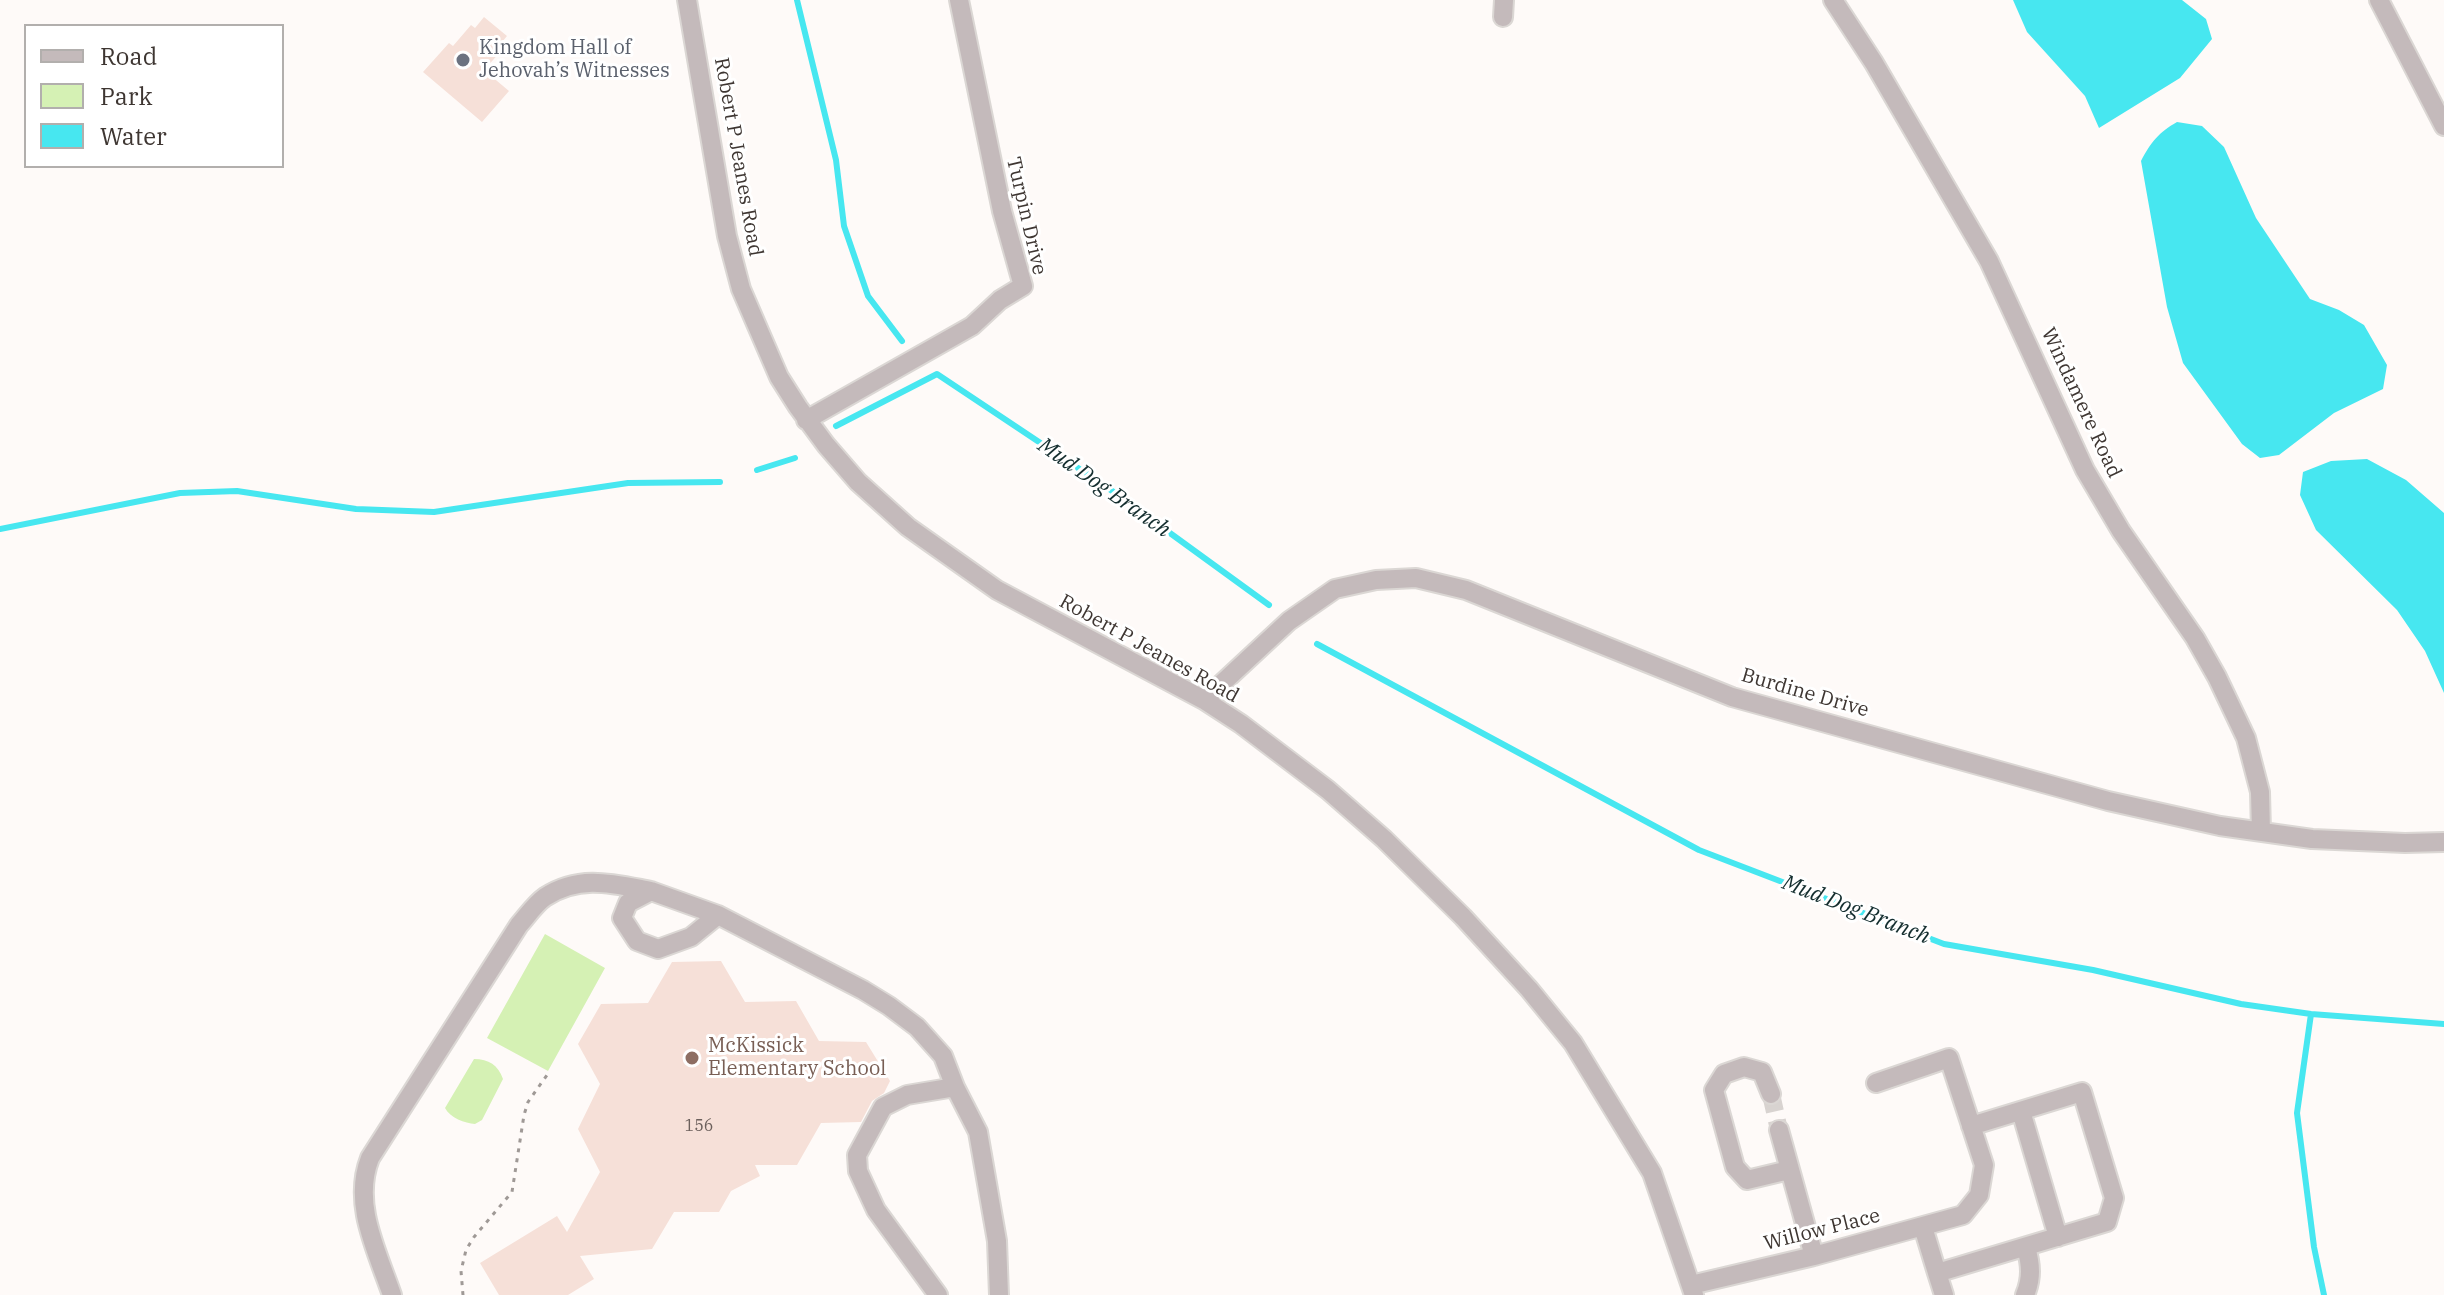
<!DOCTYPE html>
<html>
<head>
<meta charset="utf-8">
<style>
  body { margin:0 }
  #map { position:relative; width:2444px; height:1295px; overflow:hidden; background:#fefaf8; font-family:"IBM Plex Serif",serif }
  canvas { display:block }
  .legend { position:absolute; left:24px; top:24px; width:260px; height:144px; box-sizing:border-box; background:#fff; border:2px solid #b2afad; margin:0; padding:10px 14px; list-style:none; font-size:24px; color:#3e3632 }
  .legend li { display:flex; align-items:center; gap:16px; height:40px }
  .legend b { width:40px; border:2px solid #b2afad }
</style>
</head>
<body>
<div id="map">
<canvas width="2444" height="1295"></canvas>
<ul class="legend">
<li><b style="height:10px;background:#c4babb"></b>Road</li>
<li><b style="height:22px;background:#d5f1b4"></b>Park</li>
<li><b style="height:22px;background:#47e7f0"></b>Water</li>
</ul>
</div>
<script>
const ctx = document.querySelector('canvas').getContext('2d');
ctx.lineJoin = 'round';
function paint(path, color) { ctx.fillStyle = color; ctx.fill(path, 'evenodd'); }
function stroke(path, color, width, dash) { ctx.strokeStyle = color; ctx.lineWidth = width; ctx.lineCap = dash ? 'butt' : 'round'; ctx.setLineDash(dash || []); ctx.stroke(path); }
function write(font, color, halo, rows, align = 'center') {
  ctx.font = font + ' "IBM Plex Serif",serif'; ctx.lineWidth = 6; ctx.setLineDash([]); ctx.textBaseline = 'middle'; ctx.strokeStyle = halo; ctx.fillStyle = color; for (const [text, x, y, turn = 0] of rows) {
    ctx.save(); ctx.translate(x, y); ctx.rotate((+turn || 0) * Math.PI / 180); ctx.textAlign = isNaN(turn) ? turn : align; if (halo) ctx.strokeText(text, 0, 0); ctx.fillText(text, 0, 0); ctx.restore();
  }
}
paint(new Path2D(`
  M545 934 605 968 548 1071 487 1038Z
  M474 1059C489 1059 498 1065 503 1079L482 1120 475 1124C465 1123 450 1118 445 1108Z`), '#d5f1b4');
paint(new Path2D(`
  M2013 0H2182L2206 19 2212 39 2180 78 2099 128 2085 96 2027 32Z
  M2177 122 2202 126 2224 147 2256 218 2310 299 2339 310 2364 325 2387 365 2383 389 2334 413 2279 455 2260 458 2242 444 2183 363 2167 307 2141 161C2151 142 2159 132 2177 122Z
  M2367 459 2406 480 2444 513V693L2425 651 2397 610 2316 530 2300 495 2303 472 2331 461Z`), '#47e7f0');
stroke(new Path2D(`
  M797 0 836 160 844 226 868 296 902 341
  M836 426 937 374 1108 488 1269 605
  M757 470 795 458
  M0 529 180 493 237 491 356 509 434 512 628 483 720 482
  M1317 644 1699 850 1944 944 2093 970 2241 1004 2311 1014 2444 1024
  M2311 1014 2297 1113 2314 1247 2324 1295`), '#47e7f0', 6);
paint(new Path2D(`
  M484 17 507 36 498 47 502 50 484 70 509 91 482 122 423 72 449 43 453 46 471 25 475 28Z
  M721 961 745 1002 796 1001 819 1041 866 1042 890 1081 884 1093 872 1101 861 1122 821 1123 797 1165H755L760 1176 731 1191 719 1212H674L652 1249 580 1256 594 1279 568 1295H499L480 1263 557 1216 567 1232 600 1172 578 1129 600 1084 578 1044 601 1004 648 1003 672 962Z`), '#f6e0d8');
stroke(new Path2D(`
  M1771 1094 1779 1130`), '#d8d3d0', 18, [18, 9]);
const minor = new Path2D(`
  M687 0 727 236 741 289 779 377 798 407 826 445 858 482 908 527 997 590 1204 700 1241 724 1328 790 1384 839 1463 917 1529 989 1573 1043 1652 1173 1694 1295
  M1833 0 1874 63 1989 261 2085 470 2121 531 2195 638 2217 677 2246 738 2260 792 2261 832
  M2379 0 2444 126
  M1503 17 1504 0
  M806 420 972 326 1000 300 1023 286 1002 211 959 0
  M1204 700 1289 621 1335 589 1376 580 1416 578 1466 590 1732 697 2108 801 2220 826 2312 839 2405 843 2444 842
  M718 915 691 937 658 949 637 941 622 918 628 903 651 891 718 915 863 990 889 1006 917 1027 943 1056 955 1087
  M1771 1094 1762 1072 1744 1067 1724 1074 1714 1090 1735 1167 1747 1180 1789 1170
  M2021 1111 2058 1237
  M1779 1130 1814 1256
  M1923 1227 1937 1273 2107 1222 2114 1198 2082 1092 1971 1126
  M1937 1273 1944 1295
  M1691 1285 1814 1256 1963 1215 1979 1195 1984 1165 1949 1058 1876 1083
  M392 1295C377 1251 352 1204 370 1158L519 925C527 916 535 904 545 897 580 874 614 884 651 891
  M938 1295 876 1210 858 1171 857 1155 883 1107 907 1095 955 1087 978 1132 997 1241 999 1295
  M2025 1295C2032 1278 2031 1265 2026 1247`);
stroke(minor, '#dbd7d4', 22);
stroke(new Path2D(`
  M463 1295 461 1271 466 1250 474 1237 512 1192 524 1115 528 1102 547 1075`), '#9f9996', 3, [4, 6]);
stroke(minor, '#c4babb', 18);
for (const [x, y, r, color] of [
  [463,60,8,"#6b7280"],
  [692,1058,8,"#8d6e63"]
]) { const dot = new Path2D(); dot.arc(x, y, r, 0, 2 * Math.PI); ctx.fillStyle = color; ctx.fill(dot); stroke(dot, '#fff', 3); }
write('16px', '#6c605c', null, [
  ["156",699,1126]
]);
write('20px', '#5b616d', '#fff', [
  ["Kingdom Hall of",479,48],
  ["Jehovah’s Witnesses",479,71]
], 'left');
write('20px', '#3e3632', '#fff', [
  ["Robert P Jeanes Road",738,157,80],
  ["Turpin Drive",1026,216,77],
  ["Windamere Road",2081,403,65],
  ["Robert P Jeanes Road",1149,649,29],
  ["Burdine Drive",1805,693,16],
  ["Willow Place",1822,1230,-14]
]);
write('20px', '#785e54', '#fff', [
  ["McKissick",708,1046],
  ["Elementary School",708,1069]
], 'left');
write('italic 22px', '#142e2f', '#fff', [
  ["Mud Dog Branch",1104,488,35],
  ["Mud Dog Branch",1856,910,21]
]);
</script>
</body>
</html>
